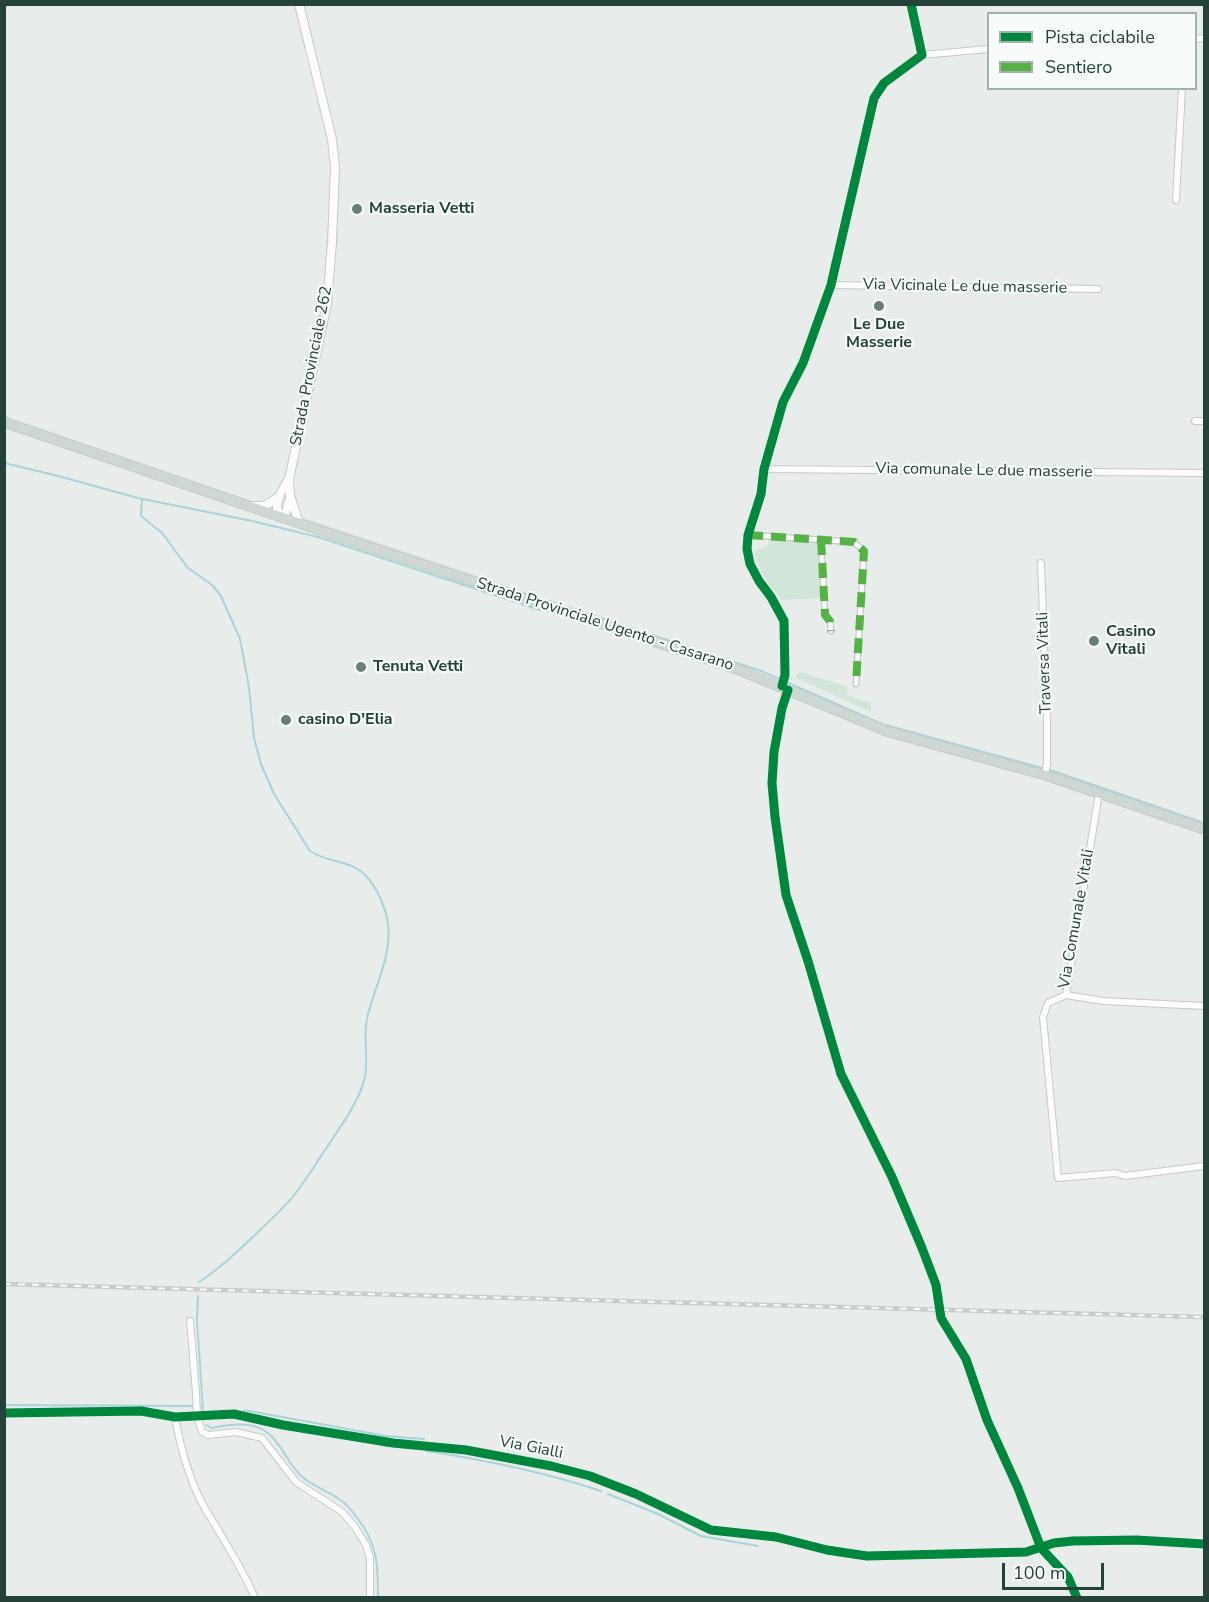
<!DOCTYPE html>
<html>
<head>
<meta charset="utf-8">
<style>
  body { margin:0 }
  #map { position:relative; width:1209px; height:1602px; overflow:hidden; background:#e8edeb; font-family:"Nunito Sans",sans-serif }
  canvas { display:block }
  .frame { position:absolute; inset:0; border:6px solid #24423a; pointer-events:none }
  .legend { position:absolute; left:987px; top:12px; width:210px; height:78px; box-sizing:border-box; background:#f7fbf9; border:2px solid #a3b1ad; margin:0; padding:8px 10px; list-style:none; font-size:18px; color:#24423a }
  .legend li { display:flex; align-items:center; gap:12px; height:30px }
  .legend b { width:30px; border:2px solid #a3b1ad }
  .scale { position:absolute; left:1002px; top:1563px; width:102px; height:27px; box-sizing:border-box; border:3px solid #24423a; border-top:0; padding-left:8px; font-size:18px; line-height:21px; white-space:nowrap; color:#24423a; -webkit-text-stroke:4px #f7fbf9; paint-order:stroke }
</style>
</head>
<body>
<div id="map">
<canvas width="1209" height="1602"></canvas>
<div class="frame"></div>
<ul class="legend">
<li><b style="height:8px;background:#00873e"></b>Pista ciclabile</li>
<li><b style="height:8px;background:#55b346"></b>Sentiero</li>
</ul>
<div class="scale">100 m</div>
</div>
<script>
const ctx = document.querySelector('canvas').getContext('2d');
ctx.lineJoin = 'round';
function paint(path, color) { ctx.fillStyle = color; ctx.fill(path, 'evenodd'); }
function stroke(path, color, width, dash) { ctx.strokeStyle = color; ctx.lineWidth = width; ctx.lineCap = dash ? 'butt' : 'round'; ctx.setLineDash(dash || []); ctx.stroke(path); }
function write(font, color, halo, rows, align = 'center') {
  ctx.font = font + ' "Nunito Sans",sans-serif'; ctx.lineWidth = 4.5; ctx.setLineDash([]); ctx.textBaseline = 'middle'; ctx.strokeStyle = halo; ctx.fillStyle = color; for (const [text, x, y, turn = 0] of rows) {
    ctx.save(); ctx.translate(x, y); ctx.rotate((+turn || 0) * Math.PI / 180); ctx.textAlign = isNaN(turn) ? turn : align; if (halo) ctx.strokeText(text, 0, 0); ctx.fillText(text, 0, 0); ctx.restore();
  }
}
paint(new Path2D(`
  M769 537 814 541 817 543 821 598 783 600C770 587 757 571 755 551L767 547Z
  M800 672 849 687 846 695 871 703V712L794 677Z`), '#d1e6d8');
stroke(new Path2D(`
  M4 463 58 476 138 498 252 521 318 537 540 610
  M142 499 141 516 162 533 188 568 212 585 221 596 240 639 249 687 254 738 261 764 274 794 310 851C335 867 356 856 375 888 403 935 381 968 368 1014 362 1035 369 1056 365 1077 359 1101 345 1120 331 1141 320 1157 310 1174 298 1190 288 1204 274 1217 261 1229 241 1248 222 1267 199 1282
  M549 601 761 671 882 724 1053 771 1204 823
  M198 1296 197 1321 203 1410
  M4 1405 203 1406
  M244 1410 386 1436 424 1439
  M206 1425 212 1428C229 1424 254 1420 269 1434 282 1445 288 1463 300 1475 312 1486 326 1490 339 1499 347 1504 353 1512 358 1519 378 1545 378 1566 378 1598
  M426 1451C486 1460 544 1472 601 1491
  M608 1494 658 1514 701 1536 758 1546`), '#a9d4db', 2);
const pedestrian = new Path2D(`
  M748 535 854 542 864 551 856 684
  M821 540 825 615 830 621 831 631`);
const minor = new Path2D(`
  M1196 39 1204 38
  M922 55 988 49
  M1176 200 1182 88
  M831 285 1098 289
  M1195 421H1204
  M764 469 1204 473
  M1041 563 1047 721V764L1045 775
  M782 686 785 675 784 621 771 597 759 581 750 564 747 549 748 535 761 494 764 469 783 402 803 363 831 285 874 98 884 83 922 55 911 4
  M788 690 782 708 774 752 772 783 775 817 786 895 808 961 841 1074 892 1177 922 1248 936 1285 941 1318 966 1359 987 1420 1018 1488 1041 1548 1068 1577 1077 1598
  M1099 793 1066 995 1048 1003 1043 1017 1058 1178 1116 1173 1125 1176 1204 1166
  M1066 995 1103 1001 1204 1006
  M190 1321 196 1393 197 1416 202 1432 208 1435 236 1432 262 1438 296 1482 342 1512 355 1527 366 1545 370 1558V1598
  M4 1413 141 1411 175 1417 234 1414 283 1425 393 1443 466 1450 551 1466 590 1476 636 1494 711 1530 776 1537 827 1550 867 1556 1026 1552 1054 1543 1073 1541 1136 1540 1204 1544
  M175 1417C180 1446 189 1478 203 1505 221 1536 241 1565 255 1598`);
const tertiary = new Path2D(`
  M299 4 332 139 335 168 332 242 327 304 289 479 290 495 299 523
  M288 480C282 492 271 505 281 517L286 512 290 498
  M253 506H264L279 497`);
const primary = new Path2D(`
  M4 422 281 517 734 668 886 731 1045 775 1204 829`);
stroke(pedestrian, '#c5cac8', 7);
stroke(minor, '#c5cac8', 8);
stroke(tertiary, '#c5cac8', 10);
stroke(primary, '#c3ccc9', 11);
stroke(pedestrian, '#fcfcfc', 4.5);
stroke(minor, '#fcfcfc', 6);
stroke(tertiary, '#fcfcfc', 8);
stroke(primary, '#cfd7d5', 9);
const rail = new Path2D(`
  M4 1284 1204 1317`);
stroke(rail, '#c9cdcc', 4.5);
stroke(rail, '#f7fbf9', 2, [7]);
stroke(new Path2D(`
  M748 535 854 542 864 551 856 684
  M821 540 825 615 830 621 831 631`), '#55b346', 8, [15, 8]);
stroke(new Path2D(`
  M782 686 785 675 784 621 771 597 759 581 750 564 747 549 748 535 761 494 764 469 783 402 803 363 831 285 874 98 884 83 922 55 911 4
  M788 690 782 708 774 752 772 783 775 817 786 895 808 961 841 1074 892 1177 922 1248 936 1285 941 1318 966 1359 987 1420 1018 1488 1041 1548 1068 1577 1077 1598
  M4 1413 141 1411 175 1417 234 1414 283 1425 393 1443 466 1450 551 1466 590 1476 636 1494 711 1530 776 1537 827 1550 867 1556 1026 1552 1054 1543 1073 1541 1136 1540 1204 1544`), '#00873e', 9);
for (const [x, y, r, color] of [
  [357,209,6,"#697e78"],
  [879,306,6,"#697e78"],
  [1094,641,6,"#697e78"],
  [361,667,6,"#697e78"],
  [286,720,6,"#697e78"]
]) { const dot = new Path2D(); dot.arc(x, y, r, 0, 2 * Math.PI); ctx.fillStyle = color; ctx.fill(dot); stroke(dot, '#f7fbf9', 2); }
write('bold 16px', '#24423a', '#f7fbf9', [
  ["Masseria Vetti",369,209],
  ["Le Due",879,325,"center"],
  ["Masserie",879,343,"center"],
  ["Casino",1106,632],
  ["Vitali",1106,650],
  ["Tenuta Vetti",373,667],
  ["casino D'Elia",298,720]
], 'left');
write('16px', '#24423a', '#f7fbf9', [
  ["Via Vicinale Le due masserie",965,287,1],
  ["Strada Provinciale 262",312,366,-79],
  ["Via comunale Le due masserie",984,471,1],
  ["Strada Provinciale Ugento - Casarano",605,625,18],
  ["Traversa Vitali",1045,663,-92],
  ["Via Comunale Vitali",1077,919,-80],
  ["Via Gialli",531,1448,11]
]);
</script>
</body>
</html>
